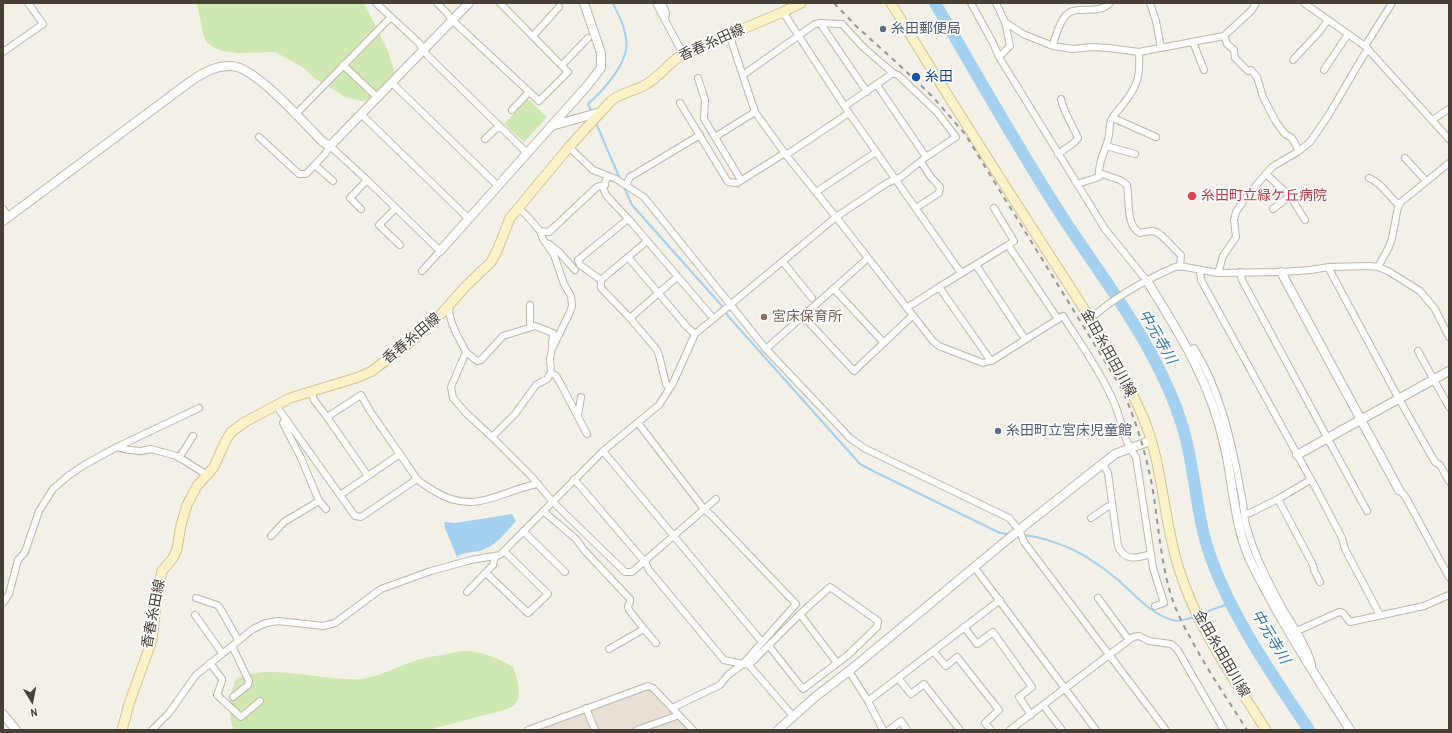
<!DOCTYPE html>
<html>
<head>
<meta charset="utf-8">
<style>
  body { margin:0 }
  #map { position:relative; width:1452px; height:733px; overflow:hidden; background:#f3f0e7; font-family:"Archivo Narrow",sans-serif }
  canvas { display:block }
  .frame { position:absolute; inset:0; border:4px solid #464036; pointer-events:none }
  .north { position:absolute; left:12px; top:681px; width:40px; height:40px; -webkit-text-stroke:3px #fff; paint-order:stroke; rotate:170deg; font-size:11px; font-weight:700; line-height:16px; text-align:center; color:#464036 }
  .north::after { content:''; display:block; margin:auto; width:14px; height:18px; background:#464036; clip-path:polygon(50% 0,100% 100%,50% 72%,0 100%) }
</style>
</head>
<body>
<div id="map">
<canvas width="1452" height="733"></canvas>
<div class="frame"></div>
<div class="north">N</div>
</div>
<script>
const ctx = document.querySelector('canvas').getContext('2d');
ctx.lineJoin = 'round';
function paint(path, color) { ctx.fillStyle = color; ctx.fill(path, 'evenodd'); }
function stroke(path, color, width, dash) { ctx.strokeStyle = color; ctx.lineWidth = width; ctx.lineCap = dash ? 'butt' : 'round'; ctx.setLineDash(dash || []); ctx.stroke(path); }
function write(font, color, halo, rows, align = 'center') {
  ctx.font = font + ' "Archivo Narrow","Noto Sans JP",sans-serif'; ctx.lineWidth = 3.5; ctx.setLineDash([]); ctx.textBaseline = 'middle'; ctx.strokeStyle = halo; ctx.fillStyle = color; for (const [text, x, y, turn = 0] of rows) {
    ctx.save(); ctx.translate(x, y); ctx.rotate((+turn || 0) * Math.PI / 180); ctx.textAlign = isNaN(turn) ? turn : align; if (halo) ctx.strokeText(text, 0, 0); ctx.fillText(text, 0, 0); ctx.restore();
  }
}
paint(new Path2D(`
  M648 689 651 691 688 730H537Z`), '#e7e1d5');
paint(new Path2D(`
  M197 3H364L388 51 394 70 395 80 392 89 387 94 375 99 362 101 345 97 313 77 304 68 275 52 237 53 223 51 213 47 207 43 203 34Z
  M528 99 547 117 524 142 504 124Z
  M463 651C482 651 497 658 513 667 517 678 524 698 513 706 510 708 506 709 504 710L428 730H233C228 710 228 698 236 679 263 664 314 678 345 679 351 679 359 680 366 678 384 675 400 665 418 660 432 656 448 654 463 651Z`), '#cfe7b1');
paint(new Path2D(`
  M512 514 516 521C506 532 497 545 482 550 474 553 465 551 457 557L445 528 444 522 455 523Z`), '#a4d1ef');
stroke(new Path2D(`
  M592 113 588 104C602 92 620 71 625 54 628 46 626 36 624 29 622 20 616 11 613 3
  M596 123 620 179
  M623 185 632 205 722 306 728 316 860 464 873 471 1000 533 1010 534
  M1022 535C1044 537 1072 547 1091 560 1100 566 1110 573 1118 580 1134 594 1151 614 1172 620 1180 622 1188 619 1196 616
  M1200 614 1231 603`), '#a4d1ef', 2);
stroke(new Path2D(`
  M935 3C976 73 1016 145 1060 213 1092 263 1129 310 1156 363 1170 390 1182 419 1188 448 1196 484 1198 523 1211 558 1233 619 1273 676 1309 730`), '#a4d1ef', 12);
const minor = new Path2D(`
  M376 3 419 43 427 55 527 153
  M437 3 447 13 452 20 539 101 568 72 500 3
  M656 3 683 54
  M662 3 666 13 665 19
  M971 3 993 43 999 57
  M996 3 1005 22 1010 46 999 57 1105 229 1147 281
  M1150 3 1156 21 1161 48
  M1304 3 1365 46 1449 139
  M783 12 849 113 961 273
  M1005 22 1023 34 1053 46 1073 49 1092 47 1109 48 1139 52 1224 36 1252 10 1256 3
  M820 23 842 24 863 47 893 73
  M730 35 733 46 755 112 786 155 836 217 933 341 939 346 983 363 993 360 1063 316C1080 343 1099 369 1112 398 1122 417 1122 440 1136 457L1153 568 1164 603 1155 606
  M533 36 559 7
  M1224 36 1227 44 1234 50 1235 58 1248 71 1251 70 1257 77 1263 97 1276 122 1285 134 1292 138 1299 151
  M1193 42 1204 70
  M1053 46C1054 39 1061 20 1066 15 1077 4 1098 16 1110 3
  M1365 46 1392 3
  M3 52 43 24 28 3
  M1293 60 1320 31 1328 20
  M343 65 377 97
  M562 65 588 38
  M1324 70 1348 34
  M743 75 815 24 820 23 867 92
  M698 78 705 100 704 119 741 180
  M392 83 498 186
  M680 103 728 182 737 183 785 153
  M845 106 893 73 898 75 937 112 956 137 926 157
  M512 110 529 92
  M361 114 469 219
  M295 115 391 17
  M1113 118 1156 137
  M1432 120 1449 109
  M259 137 299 174H306L325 154 330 146 367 180 440 251 422 271
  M715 137 755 112
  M485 139 499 126
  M1106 146 1135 154
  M569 147 593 170 616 179 644 197 766 349 850 438 864 448 1009 518 1019 530 1024 542 1166 730
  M1058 154C1065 148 1074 145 1078 138 1073 126 1063 111 1061 99
  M786 155 849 113
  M1405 158 1426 181
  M315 165 333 181
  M1099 173 1120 180 1127 185C1130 199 1125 225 1140 233 1144 232 1149 231 1153 231 1163 233 1173 249 1181 255L1180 267
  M1266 174 1291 197 1305 220
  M608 176 603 187 606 195 632 223 713 318
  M1369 178C1382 183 1389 197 1399 205
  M1077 184 1099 177C1098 160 1106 151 1109 135 1110 130 1109 125 1111 120 1114 114 1120 109 1124 103 1139 84 1140 75 1139 52
  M626 185 630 177 700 135
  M816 192 876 152
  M396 208 379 225 400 245
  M916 208 939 193 940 187 930 176 921 162
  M994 208 1014 241 1008 245
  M3 209 9 217
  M361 209 350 198 367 180
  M1273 209 1290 196
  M540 231 549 232 597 187 605 185
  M647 241 601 280V288L630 318 657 350 660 359 666 384 669 389
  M549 244 559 252 575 270
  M628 257 687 327 695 334
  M783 262 812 298
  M976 265 1025 339
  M1328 267 1399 399 1435 462 1440 465 1449 481
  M1378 267 1389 247 1392 238 1398 207 1401 202 1449 163
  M1200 271 1201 280 1319 494 1342 538 1345 549 1380 615
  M1240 272 1242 280 1367 511
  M1218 273 1223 256 1236 237 1234 220 1236 212 1246 197 1272 167 1299 151 1310 142 1328 116 1365 53 1369 50
  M601 280 580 265 578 260 628 219
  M939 287 991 361
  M834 289 884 343
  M449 307C449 323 459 338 466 352L451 387 453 398 466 413 492 437 532 477 552 501 625 572H632L716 499
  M906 307 913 304 939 287 1008 245 1058 319
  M803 316 854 371 912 316
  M630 318 677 277
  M1090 319C1115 297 1145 280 1175 267L1180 266 1218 273 1281 272 1311 270 1328 267 1370 266 1378 267 1388 271 1420 291 1435 309 1449 337
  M530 327V305
  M766 349 868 258
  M1189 351 1194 348C1221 391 1232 443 1241 492 1244 504 1243 517 1247 528 1255 557 1269 583 1283 609 1293 625 1308 648 1312 665
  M1418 351 1449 407
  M466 352 477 361 481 360 503 336 535 326 553 333 552 345
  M551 372 557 377 587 434
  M311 391 314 400 327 417 361 395 370 411 417 479C422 484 428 487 434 491 475 516 497 492 537 484
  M276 404 280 411 355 516 361 517 417 479
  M578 415 581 397
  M327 417 368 476 400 454
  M286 419 283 423 301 458 319 501 326 509
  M492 437 515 414 536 385 547 379 551 372 550 359 552 349 570 312 572 306 571 296 564 284 554 255 543 239 540 231 528 217 518 207
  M117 447 129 450 141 451 151 449 177 456 207 475
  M603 451 762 642
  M179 458 193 436
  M1103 464 1108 473 1118 546C1125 562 1137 558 1151 554
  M574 479 645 562 649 570 724 660 743 664 796 604 711 515 704 509 638 423
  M1310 480 1278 499 1313 565 1314 570 1320 582
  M1399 490 1405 496 1449 577
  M340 495 368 476
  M543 511 576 539 584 550 630 599V602L628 606 629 610 644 629 609 649
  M1245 514 1250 513 1278 499
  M1091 518 1107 507 1112 505
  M523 531 565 572
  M271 536 284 522 319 501
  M975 568 1096 730
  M486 573 528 613 548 594 504 551
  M467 592 493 565 495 557
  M196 598 217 605 220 608 238 640
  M1098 598 1129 640
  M3 603 9 594 18 560 25 552 39 511 53 489 68 476 84 465 115 448 199 408
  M800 614 837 663
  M195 615 222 653
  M964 627 977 644 993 632 1032 687 1019 697 1031 715
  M644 629 656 643
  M1297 631 1339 612 1343 613 1350 622 1424 606 1449 595
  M232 646 249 681 248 685 233 697
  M933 651 946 666 957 657 999 710 985 723 991 730
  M210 663 222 679V681L217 695 241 717 260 701
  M749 665 800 614 830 587 878 621 877 627 848 655 803 689 769 646
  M849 671 868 701 883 730
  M898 678 911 694 924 684 960 730
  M868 701 1000 600
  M1043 705 1062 730
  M586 708 595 730
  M672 708 720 685 728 675 743 664 749 665 793 716
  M152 730 169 713 196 675 253 629 266 623 278 621 323 626 335 623 381 589 431 571 471 560 500 555 603 451 659 405 673 383 695 334 836 217 887 183 901 177 926 157 877 85
  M528 730 648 686 653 688 693 730
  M637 730 679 715
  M889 730 901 721 907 730
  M1010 730 1109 655 1133 637 1139 636 1149 641 1171 644 1177 649 1224 730`);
const tertiary = new Path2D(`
  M551 126 601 112
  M3 221 191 81C204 72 220 63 237 67 261 74 304 123 323 142L330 146 469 3
  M440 251 587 86 601 68V53L584 3
  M1281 272 1399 490
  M1147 281C1180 334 1212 385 1225 448 1233 483 1234 520 1248 555 1254 570 1263 585 1271 600 1295 645 1323 687 1350 730
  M1297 455 1449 371
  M3 714 16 730
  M778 730 815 697 849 671 1019 530 1115 454 1150 441`);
const secondary = new Path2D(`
  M891 3C939 83 990 162 1041 242 1077 298 1116 355 1143 417 1163 464 1163 518 1178 566 1196 626 1233 678 1266 730
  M122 730 129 704 152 640 158 589 162 571 173 558 177 549 181 525 187 505 197 486 214 467 225 442 231 432 245 422 290 398 359 377 372 371 413 340 425 325 442 313 465 287 491 262 497 251 510 218 569 147 611 101C622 92 633 92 645 85 660 77 669 62 683 54L783 12 801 3`);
stroke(minor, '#bfb7aa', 8);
stroke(tertiary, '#bfb7aa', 10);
stroke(secondary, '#d3c398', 11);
stroke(minor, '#fff', 6);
stroke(tertiary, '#fff', 8);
stroke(secondary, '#fef0c7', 9);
stroke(new Path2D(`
  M834 3 857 27 895 61 932 96 965 134 1122 389C1136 421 1145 450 1152 485 1158 520 1160 557 1170 592 1175 609 1183 625 1191 639 1208 671 1228 700 1247 730`), '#969696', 2, [5, 5]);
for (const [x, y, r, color] of [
  [883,29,4,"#5c6f8a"],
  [916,77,5,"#1a4fb4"],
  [1192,196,5,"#e0444e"],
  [764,317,4,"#8d6e63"],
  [998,431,4,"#5c6f8a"]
]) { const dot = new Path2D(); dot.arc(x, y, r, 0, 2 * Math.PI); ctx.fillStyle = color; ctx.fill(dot); stroke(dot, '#fff', 1.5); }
write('14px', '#4e5e75', '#fff', [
  ["糸田郵便局",891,29],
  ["糸田町立宮床児童館",1006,431]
], 'left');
write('14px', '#464036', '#fff', [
  ["香春糸田線",712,43,-24],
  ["香春糸田線",412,339,-40],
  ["金田糸田田川線",1108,353,61],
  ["香春糸田線",154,614,-79],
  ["金田糸田田川線",1221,654,60]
]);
write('14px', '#164399', '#fff', [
  ["糸田",925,77]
], 'left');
write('14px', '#be3a42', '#fff', [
  ["糸田町立緑ケ丘病院",1201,196]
], 'left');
write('14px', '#785e54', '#fff', [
  ["宮床保育所",772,317]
], 'left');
write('italic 15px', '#317cb1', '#fff', [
  ["中元寺川",1157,337,60],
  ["中元寺川",1270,637,59]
]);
</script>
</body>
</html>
